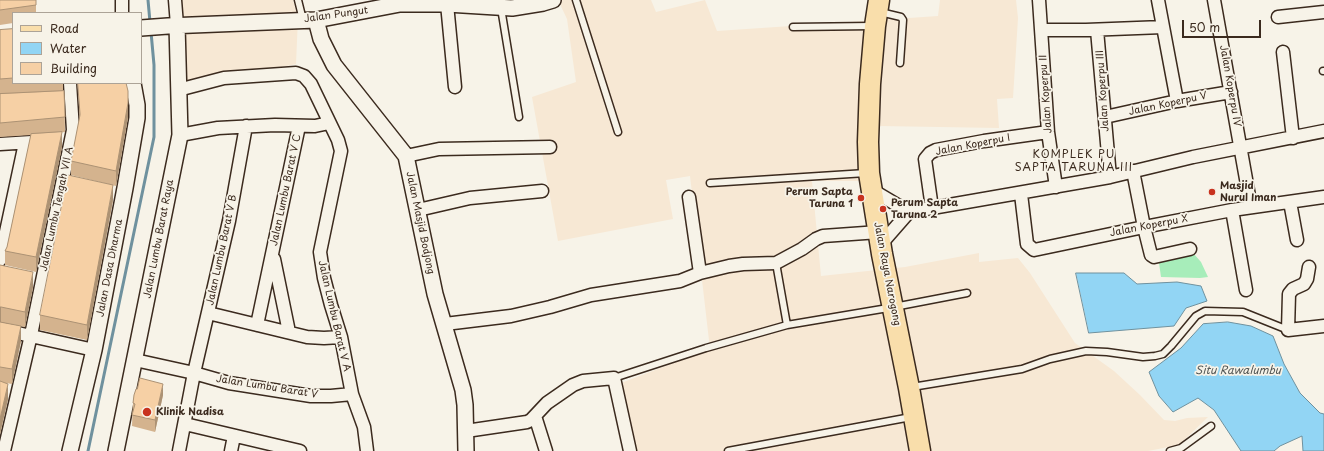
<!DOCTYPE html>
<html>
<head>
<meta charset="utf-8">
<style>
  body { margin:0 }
  #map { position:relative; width:1324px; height:451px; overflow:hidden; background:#f7f3e8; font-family:"Playpen Sans",sans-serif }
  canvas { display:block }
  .legend { position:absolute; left:12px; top:12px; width:130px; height:72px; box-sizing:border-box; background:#f7f3e8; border:1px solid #aca397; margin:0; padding:5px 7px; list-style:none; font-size:12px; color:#3b2a1e }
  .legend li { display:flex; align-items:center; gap:8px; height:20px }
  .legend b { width:20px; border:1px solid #aca397 }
  .scale { position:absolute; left:1182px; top:20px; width:79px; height:18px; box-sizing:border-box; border:2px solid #3b2a1e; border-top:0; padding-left:5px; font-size:12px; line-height:14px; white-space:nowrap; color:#3b2a1e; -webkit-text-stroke:3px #f7f3e8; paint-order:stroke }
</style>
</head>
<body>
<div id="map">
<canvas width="1324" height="451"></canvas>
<ul class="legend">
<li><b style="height:5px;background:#f9deab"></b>Road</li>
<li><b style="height:11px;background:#92d5f4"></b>Water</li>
<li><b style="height:11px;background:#f6d0a5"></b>Building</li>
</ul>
<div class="scale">50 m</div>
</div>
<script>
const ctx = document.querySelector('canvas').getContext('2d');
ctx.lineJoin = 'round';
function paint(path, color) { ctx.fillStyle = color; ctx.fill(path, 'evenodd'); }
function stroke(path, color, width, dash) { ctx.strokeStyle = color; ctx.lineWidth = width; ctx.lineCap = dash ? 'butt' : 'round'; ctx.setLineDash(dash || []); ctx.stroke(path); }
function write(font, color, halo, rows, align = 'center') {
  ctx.font = font + ' "Playpen Sans",sans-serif'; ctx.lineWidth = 3.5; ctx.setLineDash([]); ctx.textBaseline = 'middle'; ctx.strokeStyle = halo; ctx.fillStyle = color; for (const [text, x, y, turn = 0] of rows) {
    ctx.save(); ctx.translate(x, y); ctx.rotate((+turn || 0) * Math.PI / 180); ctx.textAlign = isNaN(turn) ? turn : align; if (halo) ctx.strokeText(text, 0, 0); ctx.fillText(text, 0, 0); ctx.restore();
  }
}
paint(new Path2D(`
  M177 0H293L298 18 296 64 184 88Z
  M558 0H651L656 12 705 0 717 31 938 16 940 0H1016L1018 18 1013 98 997 99 999 128 879 126 875 162 879 181H812L821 276 905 267 979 253V262L1018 258 1030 273 1075 343 1114 371 1140 395 1164 420 1175 421 1187 418 1208 417 1179 445 1148 451H632L616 385 710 349 690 176 666 180 673 219 558 241 532 97 576 82 567 19Z`), '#f7e8d4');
paint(new Path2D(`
  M1194 254 1201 262 1208 277 1200 278 1161 277 1159 263Z`), '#a7edba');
const water = new Path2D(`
  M1076 273H1124L1137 284 1177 282 1201 286 1207 301 1186 308 1174 326 1089 333Z
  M1228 322 1251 326 1273 336 1284 364 1300 393 1320 413 1324 414V451H1303L1302 436 1280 446 1274 451H1241L1214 410 1198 398 1173 412 1159 396 1149 372 1181 348 1203 324Z`);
paint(water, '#92d5f4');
stroke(water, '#6f919e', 1);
stroke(new Path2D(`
  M148 0 150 22
  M88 451 154 137V65L151 32`), '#6f919e', 3);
const service = new Path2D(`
  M298 0 303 20
  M576 0 618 132
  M501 8 519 117
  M880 12 901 17 903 20 900 63
  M793 27 872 26
  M1323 71H1324
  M710 183 866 173
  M776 263 787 325
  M614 378 706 348 787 325 894 307 967 293
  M912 387 1022 369 1050 359 1086 351 1107 352 1143 357 1155 356 1163 354 1171 346 1196 316 1205 311 1243 312 1288 330
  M728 451 911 417
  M1170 451 1181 448 1211 426`);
const minor = new Path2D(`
  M175 0 177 25
  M1039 0 1048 132 1056 187
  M1158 0 1177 101
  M1214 0 1251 207
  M447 4 455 87
  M122 13V0
  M1278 17 1324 12
  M1041 30H1086L1163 27
  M1097 30 1110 177
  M1283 52 1293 138
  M178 90 224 78 296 73 304 76 311 84 338 140 341 151 320 252 324 278 331 305 341 337 352 394 364 427 367 451
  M1105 117 1177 101 1231 92
  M180 135 218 128 275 125 315 126 329 123
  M0 144 32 142
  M406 156 439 149 550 147
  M1133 171 1144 227 1151 255 1154 257 1190 249
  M872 190 909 212
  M1021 194 1027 244 1034 250 1144 227 1232 210 1324 197
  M689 197 700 273
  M1290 202 1297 240
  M932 208 925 159 930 153 936 150 984 141 1048 132
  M418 210 470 198 542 191
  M1232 210 1246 290
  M881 244 909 212 1110 177 1193 157 1324 131
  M274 259 289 332
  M0 260 25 143
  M1309 267 1307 279 1304 284 1293 289 1289 294 1288 330 1324 326
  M208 313 307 337 324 338 341 337
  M445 324 511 316 550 307 591 295 680 281 700 273 729 266 743 264 776 263 802 249 816 239 823 236 879 232
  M257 325 299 126
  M0 329 94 350
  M135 360 194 373 229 383 311 396H331L352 394
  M535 416 546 451
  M185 424 300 451
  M466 431 527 422 531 420 547 403 573 385 583 381 614 378 630 451
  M4 451 31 335 73 130 70 83
  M179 451 194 373 229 221 246 126
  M231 451 234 436`);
const tertiary = new Path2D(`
  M316 20 321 39 334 65 406 156 435 294 463 390 465 405 466 451
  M141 28 168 26 316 20 400 4H447L512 8 543 3 553 0
  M70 451 94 350 125 188 137 118V105L133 83
  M116 451 180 135 177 25`);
const primary = new Path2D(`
  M879 0 875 26 870 84 868 142 869 173 882 254 909 388 920 451`);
stroke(service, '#3b2a1e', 9);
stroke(minor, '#3b2a1e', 15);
stroke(tertiary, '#3b2a1e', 18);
stroke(primary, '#3b2a1e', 23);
stroke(service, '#f7f3e8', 6);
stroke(minor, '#f7f3e8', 12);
stroke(tertiary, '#f7f3e8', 15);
stroke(primary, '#f9deab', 20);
paint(new Path2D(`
  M0 0H36V13H13V23L0 25Z
  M13 29V83H63V91L0 94V30Z
  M78 83H126L128 117 116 186 71 175V161L80 119Z
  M64 91 65 129V132L56 133 62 147 36 272 5 265V251L7 247 31 135 0 137V94Z
  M113 200 87 340 40 330V315Z
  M0 265 33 287 25 327 1 322 21 341 12 384 6 383 8 399 0 434Z
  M163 395 155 432 132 426 133 403Z`), '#d4b38e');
paint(new Path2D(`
  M128 103V117L116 186V171Z
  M62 132V147L36 272V257Z
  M113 185V200L87 340V325Z
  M33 272V287L25 327V312Z
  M0 307H1V322H0Z
  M21 326V341L12 384V369Z
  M8 384V399L0 434V419Z
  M163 384V395L155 432V420Z`), '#ac9274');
const building = new Path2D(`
  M0 0H36V5L0 10Z
  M13 29V78L0 79V30Z
  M78 83H126L128 91V103L116 171 71 161 80 115Z
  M64 91 65 115V117L0 123V94Z
  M62 132 36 257 5 251 7 247 31 134Z
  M68 175 113 185 87 325 40 315Z
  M0 265 33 272 25 312 1 307H0Z
  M0 322 21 326 12 369 0 367Z
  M140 378 163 384 155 420 132 415 135 404 133 403 134 395 136 389H137Z
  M0 381 8 384 0 419Z`);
paint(building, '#f6d0a5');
stroke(building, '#ac9274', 1);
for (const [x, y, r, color] of [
  [1212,192,4,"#c8321e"],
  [861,198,4,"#c8321e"],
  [883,209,4,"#c8321e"],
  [147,412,5,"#c8321e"]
]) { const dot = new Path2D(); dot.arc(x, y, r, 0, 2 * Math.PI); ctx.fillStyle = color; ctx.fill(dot); stroke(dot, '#f7f3e8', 1.5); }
write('10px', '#3b2a1e', '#f7f3e8', [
  ["Jalan Pungut",336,15,-8],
  ["Jalan Koperpu IV",1230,86,80],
  ["Jalan Koperpu III",1103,91,-94],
  ["Jalan Koperpu II",1046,94,-94],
  ["Jalan Koperpu V",1168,104,-12],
  ["Jalan Koperpu I",973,145,-11],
  ["Jalan Lumbu Barat V C",286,190,-78],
  ["Jalan Lumbu Tengah VII A",57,209,-78],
  ["Jalan Masjid Bodjong",420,223,78],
  ["Jalan Koperpu X",1149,226,-11],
  ["Jalan Lumbu Barat Raya",159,239,-79],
  ["Jalan Lumbu Barat V B",222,250,-78],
  ["Jalan Dasa Dharma",110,268,-79],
  ["Jalan Raya Narogong",887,274,79],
  ["Jalan Lumbu Barat V A",334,316,77],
  ["Jalan Lumbu Barat V",267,387,9]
]);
write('bold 10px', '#3b2a1e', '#f7f3e8', [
  ["Masjid",1220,186],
  ["Nurul Iman",1220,198],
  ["Perum Sapta",853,192,"right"],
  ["Taruna 1",853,204,"right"],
  ["Perum Sapta",891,203],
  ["Taruna 2",891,215],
  ["Klinik Nadisa",156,412]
], 'left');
ctx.letterSpacing = '1px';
write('11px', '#3b2a1e', '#f7f3e8', [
  ["KOMPLEK PU",1074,155],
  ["SAPTA TARUNA III",1074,168]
]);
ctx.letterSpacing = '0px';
write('italic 11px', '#515554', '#f7f3e8', [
  ["Situ Rawalumbu",1238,371]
]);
</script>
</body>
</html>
